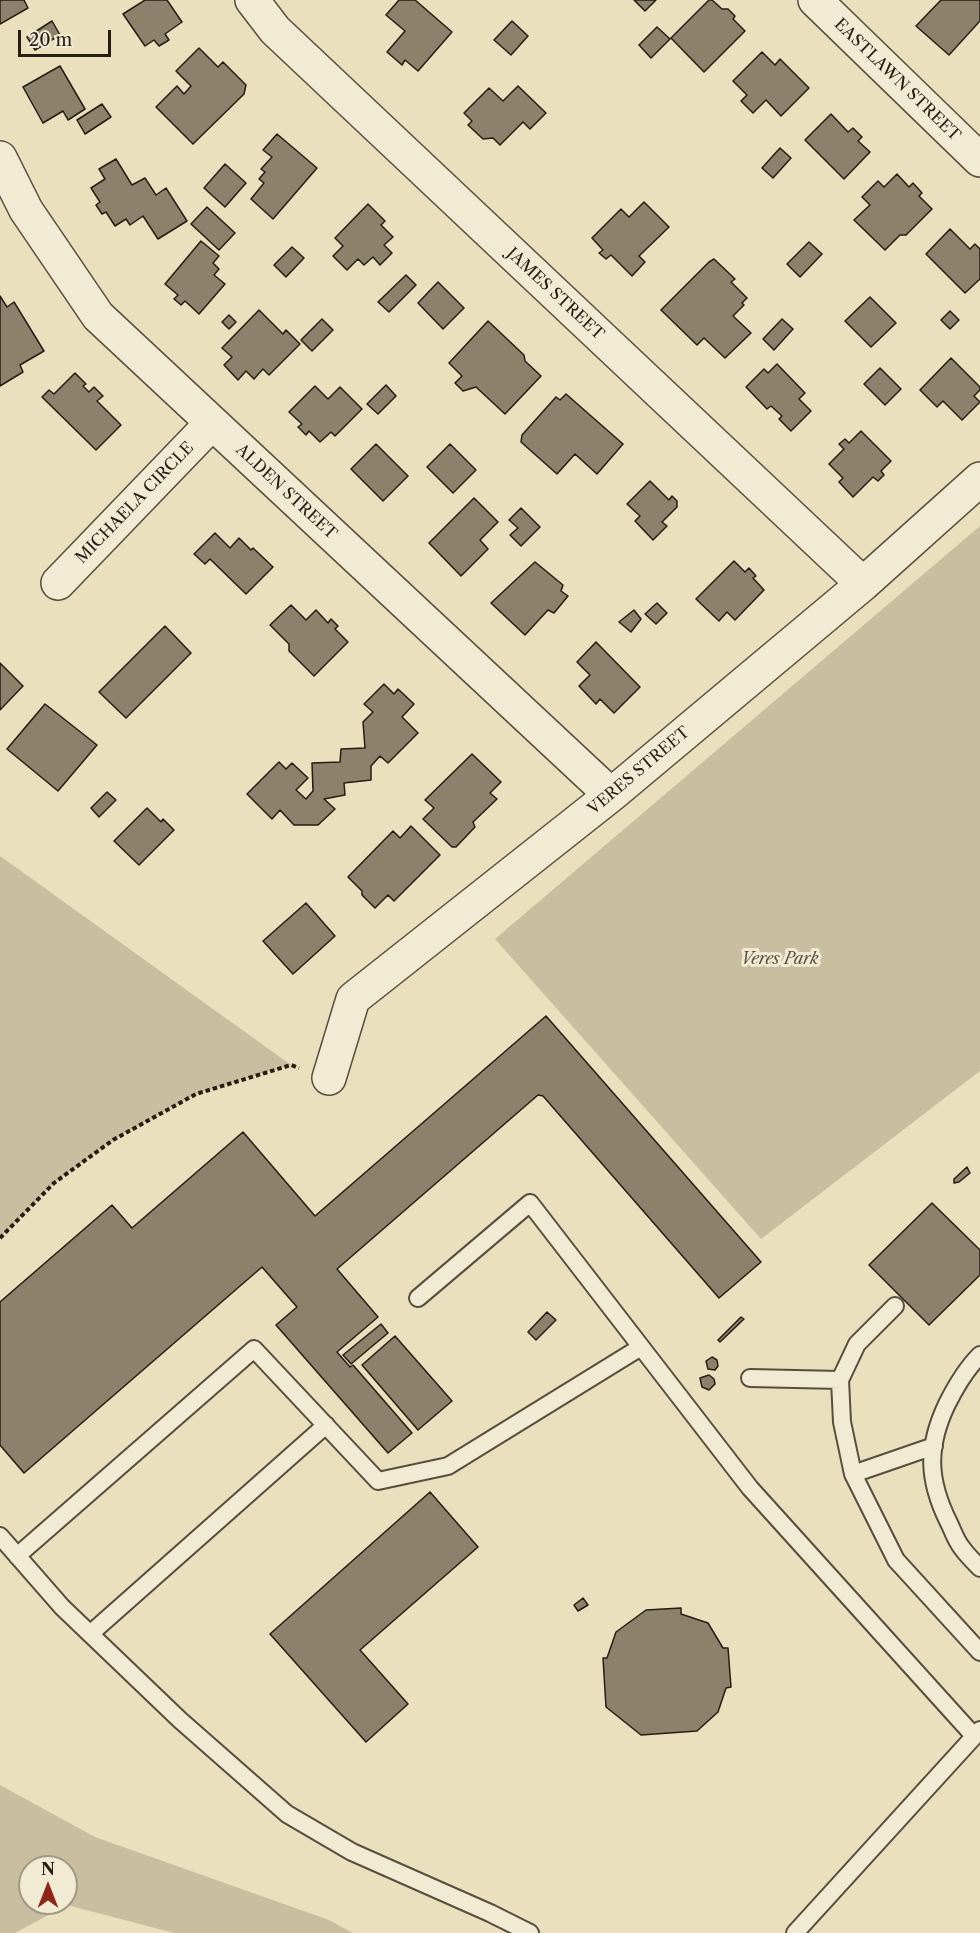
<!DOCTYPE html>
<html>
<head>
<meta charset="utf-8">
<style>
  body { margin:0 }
  #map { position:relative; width:980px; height:1933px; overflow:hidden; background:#eae0bd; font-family:"Libre Caslon Text",serif }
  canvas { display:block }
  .north { position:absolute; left:18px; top:1855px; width:60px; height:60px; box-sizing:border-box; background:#f1ebd4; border:2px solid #a09987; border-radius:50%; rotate:0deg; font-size:16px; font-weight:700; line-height:24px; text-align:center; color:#261d13 }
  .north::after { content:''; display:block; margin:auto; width:21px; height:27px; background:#8f2418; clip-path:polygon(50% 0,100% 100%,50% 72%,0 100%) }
  .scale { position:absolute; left:18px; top:30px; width:93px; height:27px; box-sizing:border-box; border:3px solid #261d13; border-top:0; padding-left:8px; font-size:18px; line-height:21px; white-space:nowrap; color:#261d13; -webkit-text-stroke:4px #f1ebd4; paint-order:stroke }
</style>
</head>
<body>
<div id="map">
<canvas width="980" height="1933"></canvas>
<div class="north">N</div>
<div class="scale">20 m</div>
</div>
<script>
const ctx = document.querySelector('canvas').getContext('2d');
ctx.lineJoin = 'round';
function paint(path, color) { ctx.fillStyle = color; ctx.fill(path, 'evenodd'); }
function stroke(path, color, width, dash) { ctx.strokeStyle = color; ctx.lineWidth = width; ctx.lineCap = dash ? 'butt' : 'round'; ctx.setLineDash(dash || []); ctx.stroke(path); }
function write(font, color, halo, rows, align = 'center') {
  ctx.font = font + ' "Libre Caslon Text",serif'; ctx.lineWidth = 6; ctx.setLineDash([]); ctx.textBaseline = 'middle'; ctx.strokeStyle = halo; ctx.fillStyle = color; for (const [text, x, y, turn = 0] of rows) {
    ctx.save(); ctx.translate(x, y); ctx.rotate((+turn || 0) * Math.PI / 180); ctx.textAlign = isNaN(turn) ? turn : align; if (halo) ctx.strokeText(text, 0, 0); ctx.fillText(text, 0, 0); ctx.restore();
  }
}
paint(new Path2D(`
  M980 526V1071L761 1239 495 939Z
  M0 856 291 1065 196 1094 113 1140 54 1183 0 1238Z
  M0 1785 95 1837 329 1920 353 1933H174L67 1905 15 1933H0ZM30 1867H66V1903H30Z`), '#c9bfa0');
const building = new Path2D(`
  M0 0H24L28 8 0 24Z
  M145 0H167L182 22 165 34 169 40 159 46 154 40 145 46 123 14Z
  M399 0H415L452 32 418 71 405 60 402 65 387 52 405 31 386 15Z
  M634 0H656L645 11Z
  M709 0H712L722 9H728L735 16 733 19 745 31 704 72 671 38Z
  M941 0H980V21L949 55 916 26Z
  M52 21 60 35 35 50 27 37Z
  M512 21 528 36 511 55 494 40Z
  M657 27 670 39 651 58 639 45Z
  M199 48 218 67 223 62 246 85 244 94 193 144 156 107 177 86 184 94 191 86 176 71Z
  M762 52 775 65 780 59 809 88 781 116 766 100 753 113 741 101 747 95 733 81Z
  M60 66 85 109 68 120 63 111 43 123 23 87Z
  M518 86 546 113 530 129 523 122 500 145 493 138 483 139 468 125 472 121 464 113 489 88 503 101Z
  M102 104 111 117 85 134 77 120Z
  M831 114 848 132 853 128 862 137 858 141 870 152 844 179 805 140Z
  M277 134 317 168 273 219 251 199 264 183 259 179 265 172 261 169 272 157 263 150Z
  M780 148 791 158 773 178 762 168Z
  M116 159 132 185 145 178 156 195 166 188 187 221 158 239 143 216 130 225 126 219 115 226 106 212 102 214 96 205 100 202 91 188 105 179 99 169Z
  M225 164 246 183 225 207 204 188Z
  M897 174 909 187 913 183 922 193 919 196 932 209 906 235H900L885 250 854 220 870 205 862 197 878 181 884 187Z
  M644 202 669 227 639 256 645 262 632 276 611 255 606 259 599 253 603 250 592 238 621 209 629 217Z
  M368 204 385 221 381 225 393 237 384 245 392 253 380 265 373 257 364 265 358 259 347 270 333 256 343 246 335 238Z
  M207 207 235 233 219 250 191 224Z
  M950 229 970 249 975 244 980 249V279L965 293 926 254Z
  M201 241 219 256 213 263 219 269 214 275 225 284 199 314 185 301 181 305 174 299 178 295 165 284Z
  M809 242 822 254 800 277 787 264Z
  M292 247 304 258 286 277 274 265Z
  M714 259 735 279 731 282 747 298 742 303 744 305 733 316 751 333 725 358 704 338 697 345 661 310 709 262Z
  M406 275 416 285 389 312 378 302Z
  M438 282 464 308 443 329 418 303Z
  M0 296 7 307 14 302 44 351 20 365 23 372 0 386Z
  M870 297 896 323 871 347 845 321Z
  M259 310 283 334 286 330 300 344 269 375 263 369 254 379 246 371 238 380 224 365 232 357 222 348Z
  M950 311 959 320 950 329 941 320Z
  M229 315 236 322 229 329 222 322Z
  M322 319 333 330 312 351 301 340Z
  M782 319 793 329 774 350 763 339Z
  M488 321 524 355 525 361 541 376 505 414 476 387 463 391 455 383 462 376 449 363Z
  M951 358 980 387V390L974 396 980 402 962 420 943 401 937 407 920 390Z
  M777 364 805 393 799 399 811 411 791 431 779 419 782 416 771 406 767 409 746 387 764 369 768 373Z
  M880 368 901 389 885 405 864 384Z
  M75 373 86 384 83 386 89 392 94 387 103 396 97 401 121 425 96 450 42 397 49 390 54 394Z
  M386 385 396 396 378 414 367 404Z
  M315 386 328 399 340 387 362 409 335 436 331 432 320 442 309 431 306 435 298 427 302 424 289 412Z
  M566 394 623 444 597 474 575 454 557 474 521 442 522 435 556 397 560 400Z
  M861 431 891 461 881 471 884 475 878 481 873 477 853 497 839 482 843 478 829 464 844 449 839 444 845 439 849 443Z
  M376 444 408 476 383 501 351 469Z
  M450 444 476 470 453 493 427 467Z
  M650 481 669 500 672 496 677 501V507L662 522 667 526 653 540 635 521 640 516 627 504Z
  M474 498 498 522 480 540 488 549 461 576 429 543Z
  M521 508 540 527 521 546 510 535 518 528 509 520Z
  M215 533 230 548 239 538 251 550 253 548 273 567 246 594 210 559 205 564 194 554Z
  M734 561 745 572 749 568 756 576 753 578 764 590 735 620 727 612 719 621 696 599Z
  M535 562 563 585 561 591 568 596 554 613 548 610 525 635 491 603Z
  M657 603 667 613 656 624 645 614Z
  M291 605 306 620 316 610 328 623 331 619 338 626 335 629 348 642 314 676 289 651V644L270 625Z
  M634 610 641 619 631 632 619 622Z
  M165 626 191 653 126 718 99 692Z
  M596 642 640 687 614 713 600 699 596 704 579 686 590 675 577 662Z
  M0 663 23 686 0 710Z
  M384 684 394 694 398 689 414 704 402 717 418 733 388 763 380 756 371 766V780L344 783 345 795 324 799 335 809 318 825H294L280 810 272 819 247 794 279 762 286 769 292 763 308 778 296 790 306 799 313 791 312 763 340 762 341 749 365 748 363 722 373 712 364 704Z
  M45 704 97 745 58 791 7 749Z
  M472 754 501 782 490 793 497 799 473 822 475 827 456 847H452L423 819 434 808 425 800Z
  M107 792 116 800 99 817 91 808Z
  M147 808 161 822 163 819 174 830 139 865 114 841Z
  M411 826 440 855 394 901 388 895 375 908 362 895V891L348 877 393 831 400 838Z
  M306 903 335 936 293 974 263 941Z
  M546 1016 761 1262 719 1298 543 1096 538 1095 337 1269 378 1317 337 1352 350 1367 353 1365 412 1433 388 1453 276 1325 297 1307 262 1267 24 1473 0 1445V1302L112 1205 132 1228 243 1132 315 1216Z
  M967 1167 970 1173 959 1182 954 1183V1179Z
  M932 1203 980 1250V1275L929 1325 869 1265Z
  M547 1312 556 1320 536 1340 528 1332Z
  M741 1317 744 1319 720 1342 718 1340Z
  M381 1324 388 1333 351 1364 343 1355Z
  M395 1336 452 1401 418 1430 362 1365Z
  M712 1357 717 1360 718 1366 715 1370 708 1369 706 1361Z
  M709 1375 714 1379 715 1384 709 1390 702 1387 700 1378Z
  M430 1492 478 1547 360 1650 408 1704 366 1742 270 1634Z
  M583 1598 588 1605 578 1611 574 1605Z
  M681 1608V1614L708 1623 723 1648H728L731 1687 726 1688 718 1712 697 1731 641 1735 606 1707 603 1658H607L616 1632 646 1610Z`);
paint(building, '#8c826b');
stroke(building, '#261d13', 1.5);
const service = new Path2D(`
  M418 1298 530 1203 750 1488 974 1736
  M895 1306 857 1344 840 1380 842 1422 853 1474 896 1560 980 1652
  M980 1355C966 1369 956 1386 947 1404 926 1448 928 1481 949 1523 953 1531 956 1541 962 1548 967 1555 974 1562 980 1568
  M750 1378 840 1380
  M853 1474 934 1446
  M0 1536 62 1607 180 1720 287 1814 352 1852 490 1913 530 1933
  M17 1556 254 1349 378 1481 448 1466 641 1347
  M90 1634 326 1425
  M795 1933 980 1730`);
const minor = new Path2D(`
  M252 0 275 30 863 584
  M815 0 980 160
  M0 158 26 210 98 316 611 795
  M58 583 212 423
  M329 1078 353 999 611 795 863 584 980 479`);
stroke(service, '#574e3e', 20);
stroke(minor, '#574e3e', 36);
stroke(new Path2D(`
  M0 1238 54 1183 113 1140 196 1094 291 1065 299 1068`), '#261d13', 4, [4.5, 3]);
stroke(service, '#f1ebd4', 16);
stroke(minor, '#f1ebd4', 33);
write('16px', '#261d13', '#f1ebd4', [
  ["EASTLAWN STREET",897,80,44],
  ["JAMES STREET",555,294,43],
  ["ALDEN STREET",286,492,43],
  ["MICHAELA CIRCLE",135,503,-46],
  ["VERES STREET",639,771,-40]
]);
write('italic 16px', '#574e3d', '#f1ebd4', [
  ["Veres Park",780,959]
]);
</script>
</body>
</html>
